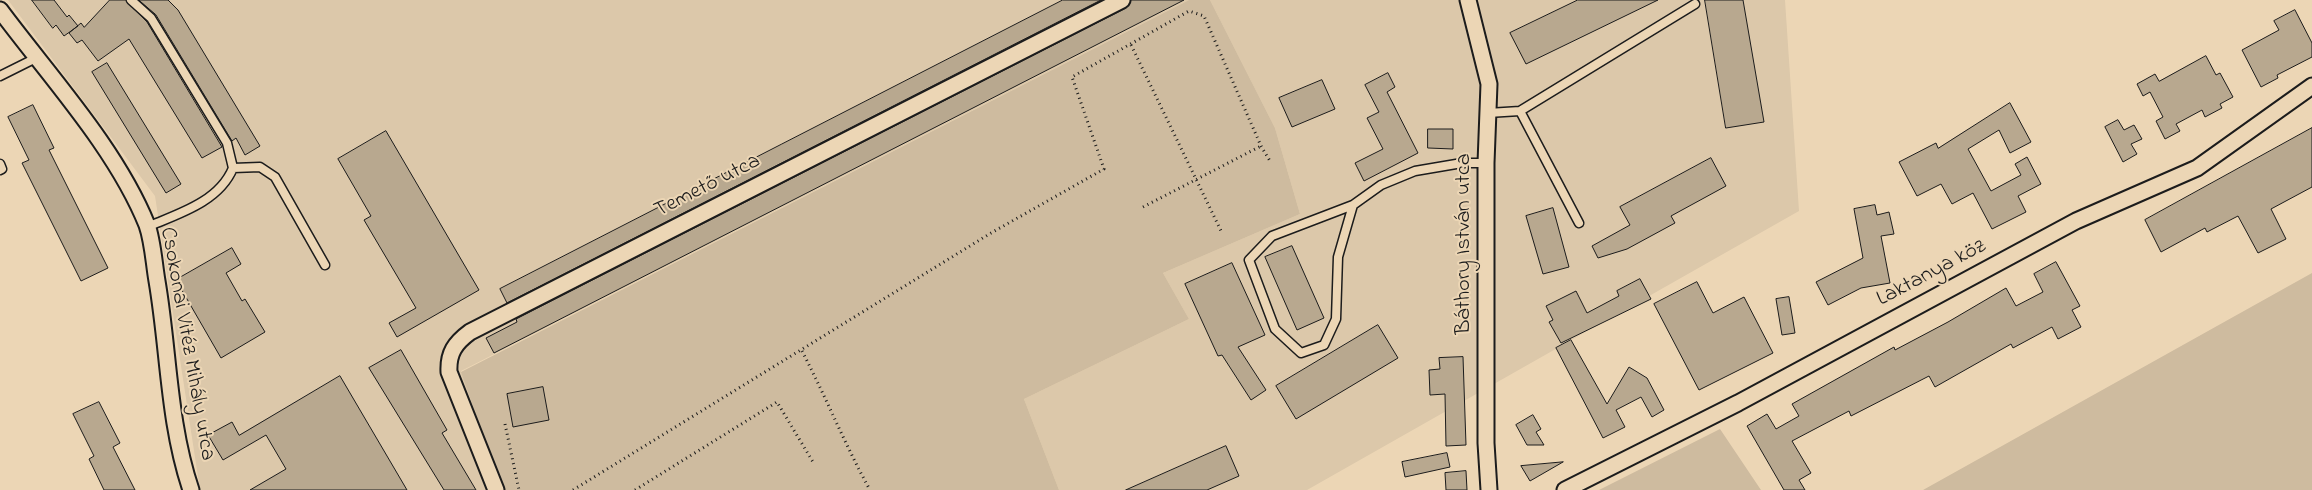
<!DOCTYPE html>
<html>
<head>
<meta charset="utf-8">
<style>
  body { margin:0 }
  canvas { display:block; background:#ecd6b5 }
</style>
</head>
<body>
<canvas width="2312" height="490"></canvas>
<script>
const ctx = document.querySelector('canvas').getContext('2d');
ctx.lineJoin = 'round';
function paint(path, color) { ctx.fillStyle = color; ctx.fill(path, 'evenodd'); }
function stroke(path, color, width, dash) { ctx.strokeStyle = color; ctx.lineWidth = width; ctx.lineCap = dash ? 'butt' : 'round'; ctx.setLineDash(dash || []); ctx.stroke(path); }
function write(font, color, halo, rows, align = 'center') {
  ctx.font = font + ' "Indie Flower",sans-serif'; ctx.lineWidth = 4; ctx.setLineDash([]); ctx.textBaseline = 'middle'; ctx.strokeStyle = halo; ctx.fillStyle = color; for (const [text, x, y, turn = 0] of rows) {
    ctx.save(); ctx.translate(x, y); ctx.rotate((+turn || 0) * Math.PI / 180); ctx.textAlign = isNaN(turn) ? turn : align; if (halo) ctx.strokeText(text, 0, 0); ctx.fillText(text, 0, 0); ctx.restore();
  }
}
paint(new Path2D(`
  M8 0H1189L461 371 502 490H200L155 196Z
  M1210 0H1785L1799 211 1307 490H1059L1024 399 1189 319 1163 273 1300 214 1275 128Z`), '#dcc8aa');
paint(new Path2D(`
  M1189 0H1210L1275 128 1300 214 1163 273 1189 319 1024 399 1059 490H502L461 372Z
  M2312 273V490H1923Z
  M1720 429 1761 490H1599Z`), '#cebb9f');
const building = new Path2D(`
  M32 0H54L67 17 69 15 78 26 64 36 56 25 53 28Z
  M110 0H126L147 22 222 147 202 158 129 39 98 61 82 40 77 43 69 33 81 23 84 27Z
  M139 0H168L178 10 260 146 245 155 236 138 232 141 156 15Z
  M1063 0H1101L507 303 500 289Z
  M1131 0H1184L494 353 486 338 517 322 516 319 1126 8Z
  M1578 0H1658L1526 64 1510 33Z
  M1705 0H1743L1764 122 1726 128Z
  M2295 10 2312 43V57L2277 75 2278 78 2261 87 2242 50 2279 30 2274 21Z
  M2206 56 2216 75 2220 73 2233 97 2220 104 2222 108 2205 117 2202 110 2176 124 2180 131 2165 139 2156 121 2163 117 2150 92 2143 96 2137 84 2155 74 2159 81Z
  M107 63 181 184 166 193 92 72Z
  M1388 73 1395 87 1387 92 1418 153 1364 181 1355 163 1383 149 1367 118 1379 112 1365 85Z
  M1322 80 1335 109 1292 127 1279 98Z
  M2010 103 2031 142 2010 153 1999 130 1968 149 1991 191 2021 175 2015 164 2027 157 2041 184 2018 196 2026 212 1992 229 1973 193 1952 204 1941 184 1917 196 1899 162 1936 143 1938 148Z
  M33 105 54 148 49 150 108 268 81 281 22 163 29 160 8 117Z
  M2118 120 2124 130 2134 125 2142 139 2131 144 2137 154 2123 162 2105 127Z
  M2312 128V187L2271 209 2286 239 2258 253 2238 216 2207 232 2205 228 2161 252 2145 220Z
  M1428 129H1453V149L1428 148Z
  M386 131 479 290 397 337 389 323 416 308 364 220 371 216 338 159Z
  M1711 158 1726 186 1671 216 1675 223 1627 249 1598 258 1592 246 1630 225 1620 207Z
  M1875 205 1877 215 1889 212 1894 234 1881 236 1890 283 1861 288 1828 305 1816 282 1863 258 1854 209Z
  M1553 208 1569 267 1543 274 1526 216Z
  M1292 246 1324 318 1297 330 1265 257Z
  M232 248 241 264 226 273 242 301 245 299 265 332 221 358 176 280Z
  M2056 262 2080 306 2072 310 2081 327 2058 339 2052 327 2013 348 2011 344 1935 387 1929 376 1851 416 1849 411 1792 441 1811 473 1799 480 1805 490H1784L1747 426 1767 414 1776 429 1799 416 1792 404 1894 347 1895 350 1948 322 2006 288 2016 306 2043 292 2034 274Z
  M1232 263 1265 335 1238 347 1266 390 1251 400 1222 355 1218 356 1185 284Z
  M1640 279 1651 299 1561 343 1549 322 1553 320 1546 306 1576 291 1587 313 1619 296 1617 291Z
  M1697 282 1713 313 1744 297 1773 353 1699 390 1654 304Z
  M1789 297 1795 333 1782 335 1776 299Z
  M1378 325 1398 358 1296 419 1276 386Z
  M1571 340 1607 404 1629 367 1647 378 1664 410 1652 417 1641 397 1616 410 1625 427 1603 438 1556 348Z
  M401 350 447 430 442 433 476 490H444L369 368Z
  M1463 357 1466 445 1446 446 1445 394 1430 395 1429 370 1440 369 1439 358Z
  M340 376 407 490H250L286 469 266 435 223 460 208 435 232 422 239 435Z
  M543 387 549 420 513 427 507 394Z
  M99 402 120 443 113 447 135 490H104L89 459 94 456 73 414Z
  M1533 415 1541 429 1536 432 1544 445H1527L1516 425Z
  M1226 446 1239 476 1207 490H1126Z
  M1447 453 1450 467 1405 477 1402 462Z
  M1563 462 1530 481 1521 466Z
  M1466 471 1467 490H1446L1445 473Z`);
paint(building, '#b8a88f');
stroke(building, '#1c1c1c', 1);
const lane = new Path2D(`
  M131 0 151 18 162 36 227 143 233 168C219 202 178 214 147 227
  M0 76 36 58
  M1520 111 1579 223
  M1488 113 1520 111 1695 4
  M0 164 2 169 0 170
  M233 168 260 167 275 177 325 265
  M1353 205 1338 257 1336 319 1324 345 1301 353 1275 329 1249 260 1272 236 1353 205 1381 185 1415 171 1462 163H1486`);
const street = new Path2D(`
  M1468 0 1489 84 1486 163V443L1489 490
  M0 10C49 76 116 148 147 225 153 242 154 264 157 281 169 351 168 422 191 490
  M496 490 449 372C448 353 455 343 470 332L1122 0
  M1565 490 1738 403 2076 221 2197 168 2312 86`);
stroke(lane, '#1c1c1c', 11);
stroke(street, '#1c1c1c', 19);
stroke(new Path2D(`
  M1131 45 1222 233
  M1143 207 1261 146
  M802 351C826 397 845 445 870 490
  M505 424 519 490
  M573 490 991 233 1104 169 1072 77 1189 11 1204 16 1261 146 1270 161
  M635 490 777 402 813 462`), '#1c1c1c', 3, [1, 4]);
stroke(lane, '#ecd6b5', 8);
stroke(street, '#ecd6b5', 15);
write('22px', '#1c1c1c', '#ecd6b5', [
  ["Temető utca",708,187,-27],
  ["Báthory István utca",1465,244,-90],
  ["Laktanya köz",1932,274,-28],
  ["Csokonai Vitéz Mihály utca",186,344,80]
]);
</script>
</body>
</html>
